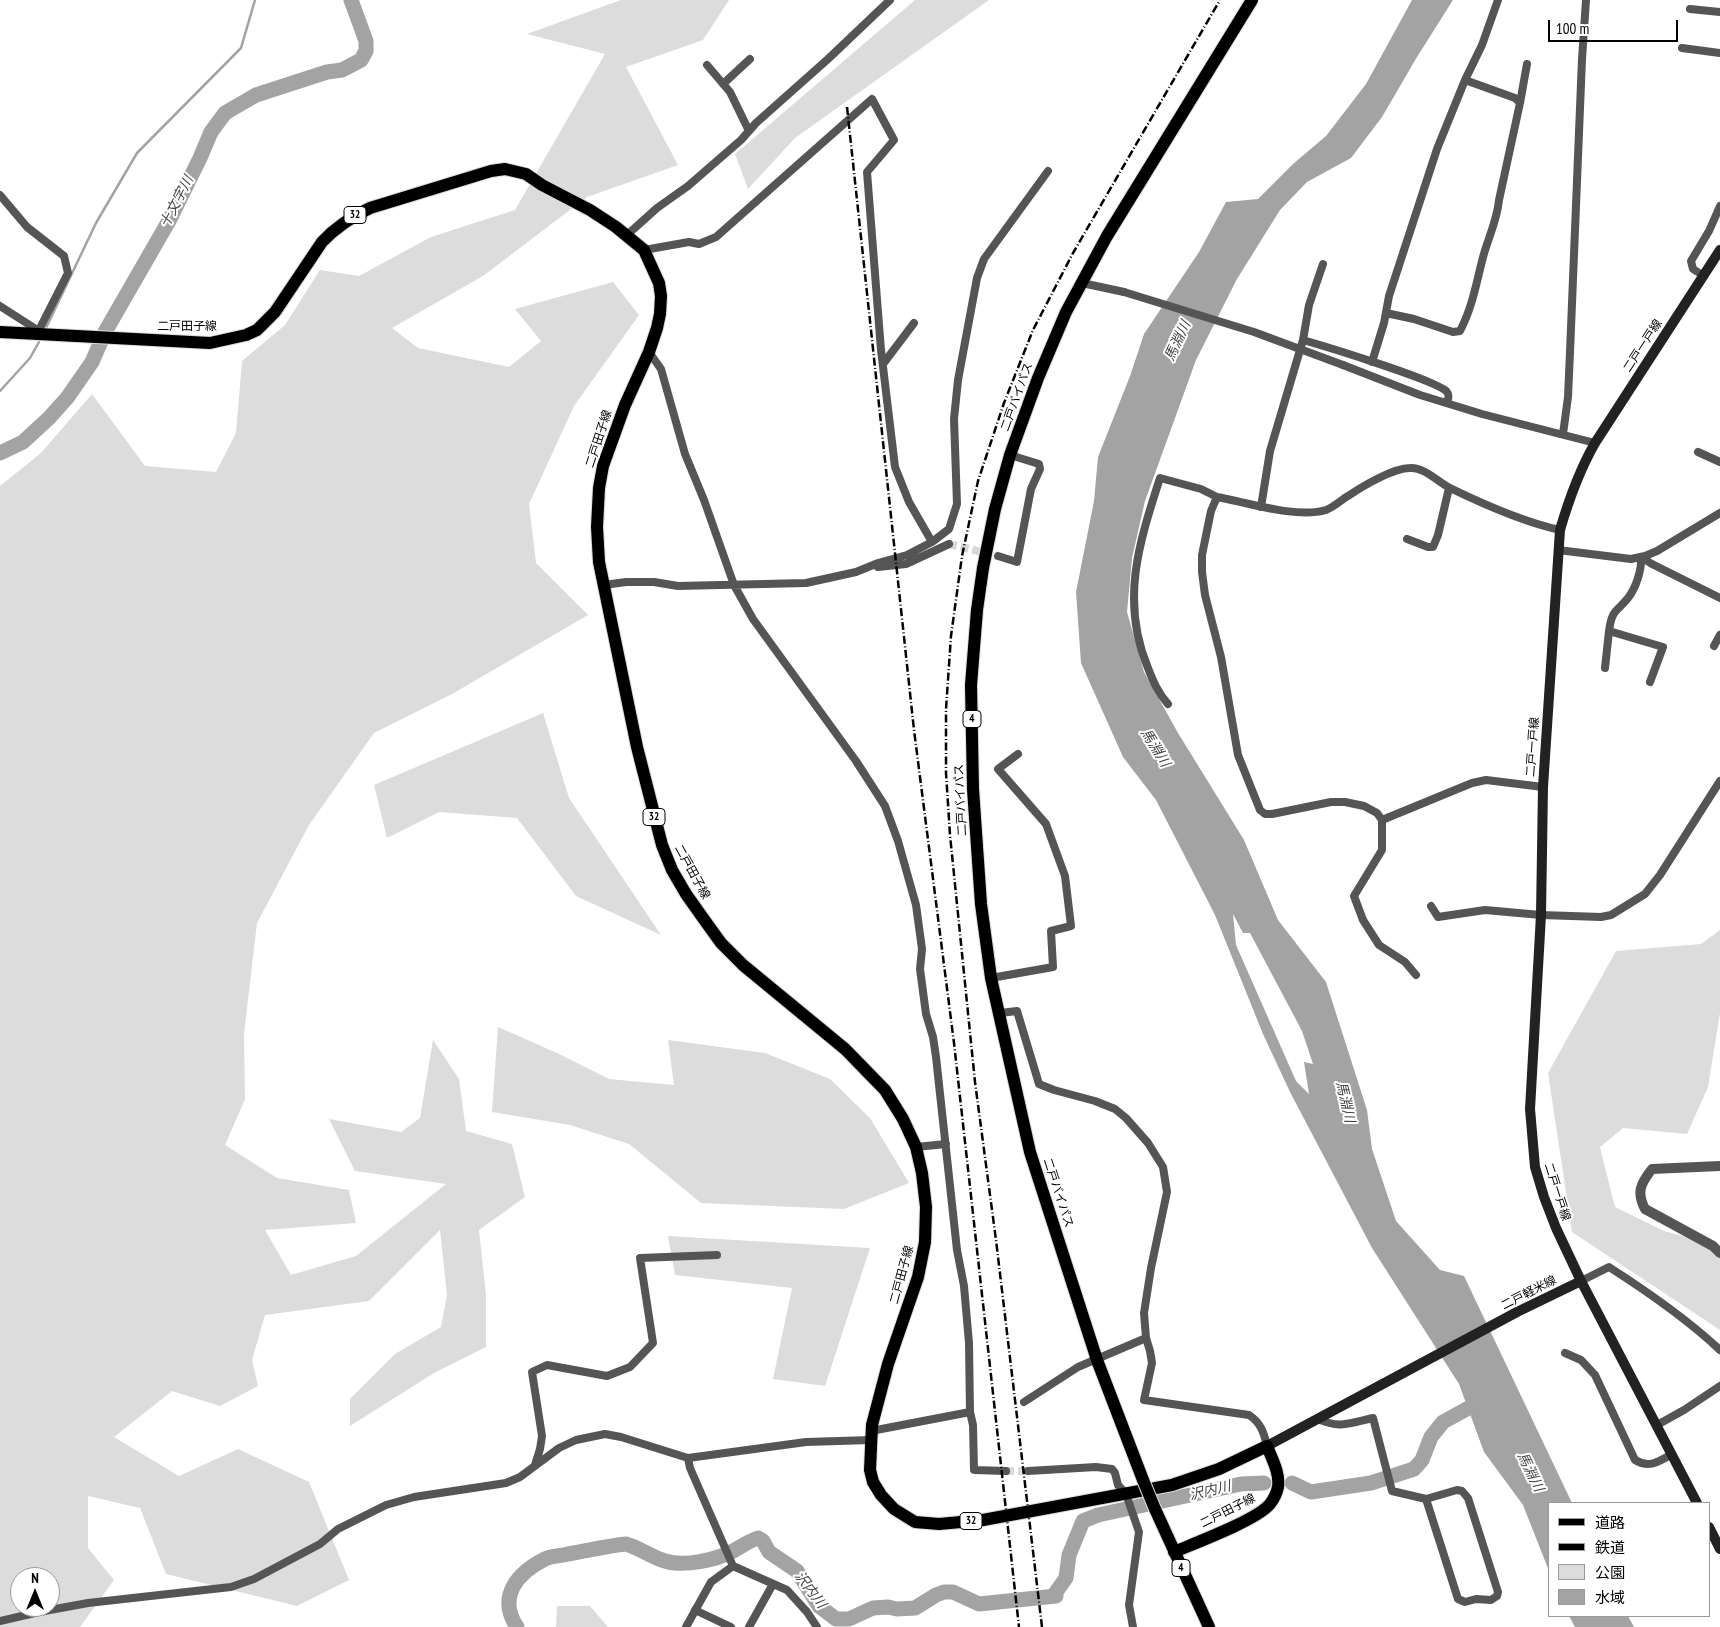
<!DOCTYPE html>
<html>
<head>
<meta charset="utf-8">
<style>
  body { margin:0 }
  #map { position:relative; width:1720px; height:1627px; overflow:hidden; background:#fff; font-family:"PT Sans Narrow","Noto Sans JP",sans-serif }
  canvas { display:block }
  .legend { position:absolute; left:1548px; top:1502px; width:162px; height:115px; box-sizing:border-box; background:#fff; border:1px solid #999; margin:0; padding:6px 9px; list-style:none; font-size:15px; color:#000 }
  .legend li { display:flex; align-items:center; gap:10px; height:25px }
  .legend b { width:25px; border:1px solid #999 }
  .north { position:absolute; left:10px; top:1567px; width:50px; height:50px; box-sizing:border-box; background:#fff; border:1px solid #999; border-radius:50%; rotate:0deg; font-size:14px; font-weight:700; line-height:20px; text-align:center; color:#000 }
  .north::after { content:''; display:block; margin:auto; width:18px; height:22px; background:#000; clip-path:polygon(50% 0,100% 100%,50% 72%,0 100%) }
  .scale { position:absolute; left:1548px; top:20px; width:130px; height:22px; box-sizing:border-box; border:2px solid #000; border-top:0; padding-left:6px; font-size:15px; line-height:18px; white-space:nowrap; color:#000; -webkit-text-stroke:4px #fff; paint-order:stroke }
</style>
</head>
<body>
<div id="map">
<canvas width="1720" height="1627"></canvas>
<ul class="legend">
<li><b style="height:6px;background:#000"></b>道路</li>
<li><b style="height:6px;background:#000"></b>鉄道</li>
<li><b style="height:14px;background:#dcdcdc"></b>公園</li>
<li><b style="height:14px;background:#a3a3a3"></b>水域</li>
</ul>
<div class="north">N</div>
<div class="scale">100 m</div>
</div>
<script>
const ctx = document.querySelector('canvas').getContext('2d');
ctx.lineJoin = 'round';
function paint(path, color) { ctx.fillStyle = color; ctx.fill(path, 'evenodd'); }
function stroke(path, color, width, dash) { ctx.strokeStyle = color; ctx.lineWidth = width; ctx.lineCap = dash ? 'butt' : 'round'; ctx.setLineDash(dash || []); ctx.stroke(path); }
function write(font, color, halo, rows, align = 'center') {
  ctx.font = font + ' "PT Sans Narrow","Noto Sans JP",sans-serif'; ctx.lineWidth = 4; ctx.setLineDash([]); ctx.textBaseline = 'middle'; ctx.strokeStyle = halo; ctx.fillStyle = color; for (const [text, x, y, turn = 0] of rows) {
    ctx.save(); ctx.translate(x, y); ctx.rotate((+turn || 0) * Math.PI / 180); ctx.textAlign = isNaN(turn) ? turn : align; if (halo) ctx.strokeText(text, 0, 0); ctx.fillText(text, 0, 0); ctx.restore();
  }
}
paint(new Path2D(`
  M621 0H729L703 40 626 67 678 165 587 197 483 276 392 328 418 348 509 367 541 341 515 309 613 282 639 315 574 406 529 504 536 563 588 615 452 694 374 733 309 825 257 923 244 1034 245 1099 225 1145 277 1178 349 1190 356 1223 265 1230 291 1275 356 1256 446 1184 355 1171 329 1119 401 1132 420 1118 433 1040 459 1079 466 1131 512 1144 525 1197 479 1230 486 1295V1347L434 1373 350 1426V1399L395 1354 441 1327 447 1295 440 1230 369 1301 265 1315 252 1360 258 1386 220 1406 172 1391 114 1437 179 1476 238 1449 309 1482 349 1580 297 1606 166 1574 140 1508 88 1496V1548L114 1580 80 1627H0V486L41 453 92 394 145 466 216 472 236 433 242 361 285 325 320 270 359 276 431 237 515 210 605 54 527 34ZM20 1577H50V1607H20Z
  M915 0H989L795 138 748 189 735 154Z
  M543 713 569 798 661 935 576 896 517 818 439 812 387 838 374 785Z
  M1720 930V1013L1708 1087 1687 1134 1623 1128 1600 1147 1615 1207 1664 1231 1720 1246V1330L1572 1232 1548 1073 1616 951 1701 944Z
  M498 1027 557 1053 609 1079 674 1085 668 1040 765 1053 830 1079 870 1118 909 1183 844 1209 701 1203 629 1144 570 1125 492 1112Z
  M668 1236 870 1248 825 1386 773 1379 792 1288 675 1275Z
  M557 1606H590L608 1627H556Z`), '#dcdcdc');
paint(new Path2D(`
  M1412 0H1453L1417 57 1382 117 1351 158 1307 182 1280 210 1237 279 1196 360 1145 501 1132 558 1127 612 1144 672 1178 733 1244 840 1278 920 1326 982 1367 1110 1372 1149 1396 1221 1440 1270 1464 1276 1572 1503H1549V1571L1523 1505 1484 1452 1459 1384 1372 1248 1290 1092 1263 1034 1215 915 1156 800 1123 757 1081 663 1076 592 1094 501 1098 457 1130 376 1144 334 1199 252 1226 202 1258 199 1293 164 1326 136 1366 84ZM1233 914 1243 933H1250L1302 1031 1313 1064 1304 1062 1309 1094 1296 1081 1236 945Z
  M1569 1616H1628L1634 1627H1575Z`), '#a3a3a3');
stroke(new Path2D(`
  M46 328 96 223 137 153 241 48 255 0
  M0 391 30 358 39 342`), '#a3a3a3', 2.5);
stroke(new Path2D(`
  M0 453 23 442 49 418 67 398 92 362 105 332 170 219 200 158 211 132 225 113 256 95 327 72 342 70 361 60 366 51V41L351 0
  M1292 1483 1311 1492 1371 1483 1414 1469 1422 1460 1431 1437 1443 1422 1485 1399
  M517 1627C497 1597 517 1573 545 1559 551 1556 560 1556 568 1554 587 1551 606 1546 626 1544 640 1548 651 1557 665 1561 684 1567 716 1560 733 1551 742 1546 749 1541 758 1538L763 1541 769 1552 797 1571 819 1606 836 1619H849L873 1608 888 1607 897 1609 915 1608 936 1595 944 1592H953L979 1604 1056 1596V1592L1066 1578 1069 1555 1083 1521 1098 1515 1241 1484 1264 1483`), '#a3a3a3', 15);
stroke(new Path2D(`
  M949 544 998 556
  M1006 1471H1028`), '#d9d9d9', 8, [8, 4]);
const primary = new Path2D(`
  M0 332 210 343 246 335 257 330 275 312 322 242C336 227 351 217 370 208L491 171 505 169 526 174 542 185 590 210 616 227 644 250 659 283 661 296 660 314 657 328 649 352 625 405 603 466 599 488 597 527 599 562 637 747 662 845 672 870 686 894 703 918 721 943 743 965 845 1049 885 1090 903 1119 916 1147 922 1173 926 1207 925 1242 918 1277 888 1364 872 1425 870 1470 873 1482 881 1495 894 1509 915 1522 939 1524 983 1520 1172 1485 1219 1469 1267 1446C1272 1459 1280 1473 1278 1487 1277 1492 1273 1500 1270 1504 1257 1520 1195 1543 1174 1552`);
const trunk = new Path2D(`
  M1143 1480 1097 1360 1030 1152 991 978 981 904 973 789 971 685 977 610 983 568 995 509 1010 455 1038 378 1066 312 1107 236 1252 0
  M1155 1509 1209 1627`);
stroke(primary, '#dbdbdb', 14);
stroke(trunk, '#dbdbdb', 14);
stroke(new Path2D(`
  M1690 9 1720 12
  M1682 48 1720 53
  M707 65 730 92 749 131
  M723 84 750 59
  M1520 103 1527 64
  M0 195 27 227 64 256 68 273 37 334
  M627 235 657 208 688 186 741 140 756 123 828 59 890 0
  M644 250 689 242 699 244 716 237 872 99 894 140 867 172 881 350 895 467 909 502 932 542
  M1704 276 1693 269 1691 261 1709 231 1720 206
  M1082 283 1124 292
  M0 306 39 331
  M1386 313 1414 319 1453 332 1460 331C1472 308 1476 285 1482 261 1487 240 1497 222 1499 200L1520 103 1515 98 1465 80
  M1303 340 1309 305 1323 264
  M649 352 661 369 685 454 704 500 734 585 753 619 856 761 885 806 898 841 916 905 922 949 920 969 926 1014 933 1037 936 1057 957 1250 964 1286 969 1343 970 1412 973 1425 974 1470 1006 1471
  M1372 362 1384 323 1389 296 1437 149 1465 80 1482 45 1498 0
  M883 364 914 323
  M1343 365 1420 395 1482 414 1595 443
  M1563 434 1568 397 1570 352 1582 59 1586 0
  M1698 452 1720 462
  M1261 507 1270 451 1303 340C1324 346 1439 381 1447 392 1450 395 1448 399 1447 403
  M1407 539 1428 547H1433L1438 535 1449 488
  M1558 550 1631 559 1645 556 1657 551 1720 513
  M998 556 1017 562 1031 489 1040 469 1039 464 1010 455
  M1641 557C1642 569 1636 588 1628 598 1616 613 1612 609 1609 631L1663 647 1650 682
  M1641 557 1652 564 1720 598
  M878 567 906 564 949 544
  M604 585 626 582H654L678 586 806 583 856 572 878 563 907 555 932 542 949 529 957 504 954 419 958 380 977 278 984 259 1048 171
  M1714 646 1720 635
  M1605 668 1609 631
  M1168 704C1158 693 1153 681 1148 668 1120 601 1139 543 1160 478L1201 489 1217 497
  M1382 820 1472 783 1486 780 1543 787
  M1431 906 1438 917 1485 910 1541 915 1601 917 1611 915 1645 894 1660 875 1720 781
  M1416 975 1405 962 1379 945 1363 920 1354 896 1382 850V820L1377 813 1364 806 1345 802H1331L1272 814H1265L1260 810 1238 755 1221 657 1205 595 1202 572V555L1211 511 1217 497C1246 502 1297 519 1326 510 1334 507 1341 500 1348 496 1363 486 1393 468 1410 468 1424 467 1438 482 1450 488 1485 505 1523 522 1560 530
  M991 978 1053 967 1051 931 1071 926 1065 876 1046 824 998 769 1018 754
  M1000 1013 1017 1011 1039 1084 1054 1090 1095 1101 1115 1109 1126 1118 1148 1143 1163 1167 1167 1192 1151 1268 1144 1313 1146 1338 1150 1351 1152 1363 1144 1400 1249 1415C1261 1423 1264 1433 1267 1446
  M916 1147 946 1144
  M1581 1281 1609 1267C1648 1292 1686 1318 1720 1350
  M1565 1353 1581 1360 1595 1375 1635 1460C1650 1469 1659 1461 1672 1454
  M1024 1402 1078 1367 1146 1338
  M1318 1419C1339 1429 1351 1423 1373 1418L1392 1491 1426 1499 1458 1599 1465 1602 1476 1599 1491 1600 1497 1596 1498 1592 1468 1498 1462 1491 1457 1490 1426 1499
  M1657 1425 1684 1410 1720 1386
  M871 1431 970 1412
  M688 1458 690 1468 733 1566 787 1590 807 1612 817 1627
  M535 1465 540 1449 542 1436 532 1372 547 1365 607 1376 630 1367 653 1343 640 1258 717 1255
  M1028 1471 1096 1467 1112 1469 1115 1473 1118 1485 1126 1494 1139 1532 1129 1605 1133 1627
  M695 1610 731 1627
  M0 1621 39 1612 88 1603 231 1587 254 1579 320 1544 338 1529 386 1505 414 1497 506 1483 520 1477 559 1448 576 1440 605 1434 621 1437 688 1458 806 1442 871 1440
  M686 1627 711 1582 733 1566
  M749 1627 773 1584`), '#555', 8);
stroke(new Path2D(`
  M1720 1166 1652 1169C1641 1183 1636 1192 1645 1209L1713 1246 1720 1253`), '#555', 10);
stroke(new Path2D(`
  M1267 1446 1517 1312 1581 1281
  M1697 1503 1581 1281 1556 1228 1544 1197 1535 1167 1530 1109 1541 915 1543 787 1560 530C1569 499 1579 471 1595 443L1720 250
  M1709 1527 1720 1549`), '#222', 10);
stroke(primary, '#000', 12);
stroke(trunk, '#000', 12);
stroke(new Path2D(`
  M847 107 914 730 954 1043 1019 1627
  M1042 1627 996 1240 975 1082 950 835 946 773V709L951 636 962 556 978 481 1004 403 1033 330 1073 253 1220 0`), '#000', 2.5, [8, 2.5, 1, 2.5]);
const trunkBridge = new Path2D(`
  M1143 1480 1155 1509`);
stroke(trunkBridge, '#dbdbdb', 14, []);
stroke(new Path2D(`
  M1124 292 1254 332 1343 365`), '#555', 8);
stroke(trunkBridge, '#000', 12);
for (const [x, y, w] of [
  [355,215,22],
  [972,719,18],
  [654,817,22],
  [971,1521,22],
  [1181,1568,18]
]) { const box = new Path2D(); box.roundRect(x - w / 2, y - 8.5, w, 17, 4); ctx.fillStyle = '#fff'; ctx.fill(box); stroke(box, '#000', 1); }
write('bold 11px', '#000', null, [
  ["32",355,215],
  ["4",972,719],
  ["32",654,817],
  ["32",971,1521],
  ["4",1181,1568]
]);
write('12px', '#000', '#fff', [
  ["二戸田子線",187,327],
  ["二戸一戸線",1643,346,-57],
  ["二戸バイパス",1017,397,-70],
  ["二戸田子線",599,439,-72],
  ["二戸一戸線",1533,747,-86],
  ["二戸バイパス",961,800,-93],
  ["二戸田子線",692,872,61],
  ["二戸一戸線",1557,1192,72],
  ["二戸バイパス",1058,1193,72],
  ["二戸田子線",902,1275,-75],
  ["二戸軽米線",1529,1293,-27],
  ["二戸田子線",1228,1511,-27]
]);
write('italic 14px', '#444', '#fff', [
  ["十文字川",177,202,-63],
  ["馬淵川",1178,341,-65],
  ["馬淵川",1155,748,58],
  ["馬淵川",1345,1102,77],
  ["馬淵川",1530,1472,64],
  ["沢内川",1210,1491,-13],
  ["沢内川",810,1590,53]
]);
</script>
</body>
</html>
